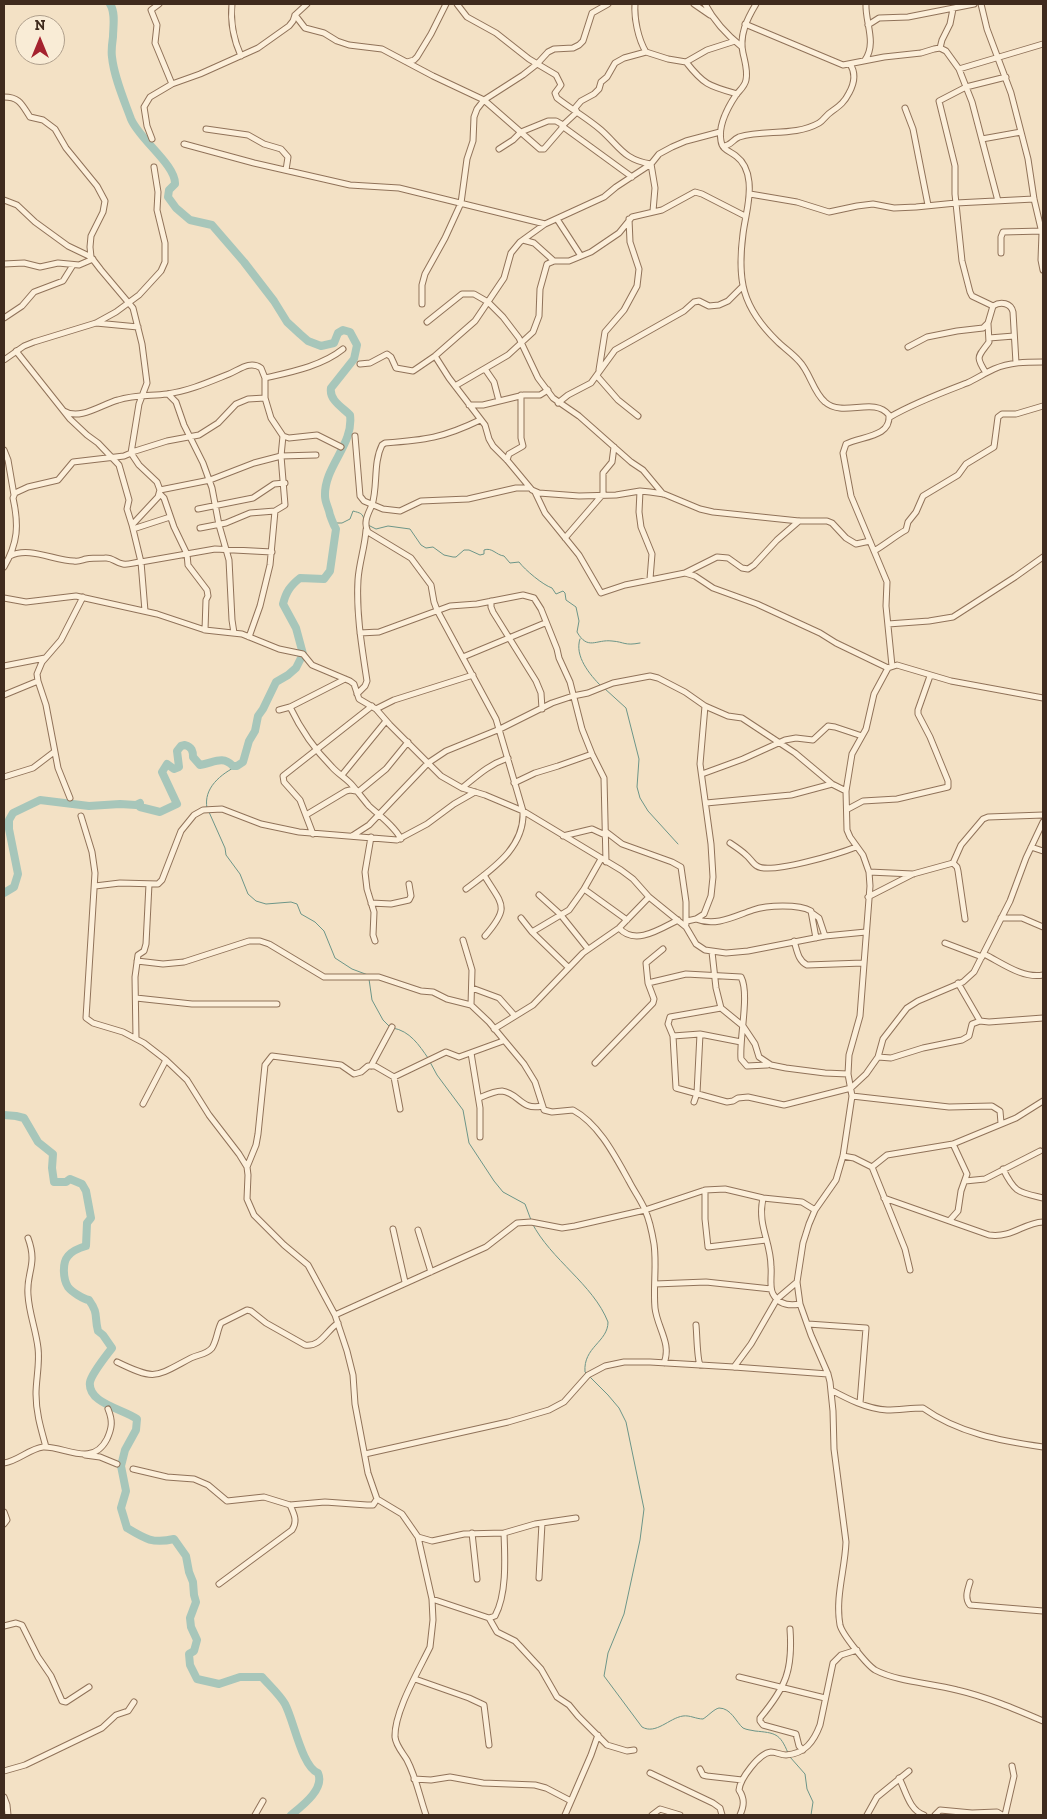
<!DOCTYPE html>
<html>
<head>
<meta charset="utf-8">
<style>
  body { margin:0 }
  #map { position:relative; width:1047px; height:1819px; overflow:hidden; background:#f3e1c5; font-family:"Zilla Slab",serif }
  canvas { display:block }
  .frame { position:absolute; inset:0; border:5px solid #3f2b1e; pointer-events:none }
  .north { position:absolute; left:15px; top:15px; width:50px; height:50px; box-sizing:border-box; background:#f9ecd6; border:1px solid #af9f8c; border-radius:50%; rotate:0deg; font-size:14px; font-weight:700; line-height:20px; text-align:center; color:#3f2b1e }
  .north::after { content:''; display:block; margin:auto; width:18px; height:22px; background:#a5222e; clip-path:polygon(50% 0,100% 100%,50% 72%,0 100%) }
</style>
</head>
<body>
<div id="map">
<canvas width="1047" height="1819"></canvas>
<div class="frame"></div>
<div class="north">N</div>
</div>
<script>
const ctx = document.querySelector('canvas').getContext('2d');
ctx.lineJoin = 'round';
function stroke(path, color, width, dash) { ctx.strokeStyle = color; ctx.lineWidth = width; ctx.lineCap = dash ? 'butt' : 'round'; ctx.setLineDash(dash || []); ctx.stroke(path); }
stroke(new Path2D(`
  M332 523H342L350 519 353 511C360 513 363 513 364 520
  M368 525 376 529 388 526 410 529 421 545 426 548 433 547 444 555 453 557H456L464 550H469L480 555 484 554V550C492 547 496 555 504 556L510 563 519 562C525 570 543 585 552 588L556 594 563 591 565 593 566 600 576 607 579 621 577 632C588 651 596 639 612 641 625 642 624 646 640 643
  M580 639C574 656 590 675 601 686
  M604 688 626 708 639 759 637 787 640 798 648 811 678 844
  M207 808C203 788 221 774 237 766
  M209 812 225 848 226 855 240 874 248 894 256 901 266 904 291 902 297 904 301 914 315 922 324 931 335 958 352 969 368 975
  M369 979 372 1000 383 1020 389 1026
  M393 1028C410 1031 419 1045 428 1058
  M430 1062 437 1075 463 1110 469 1143 494 1181 503 1192 525 1204 531 1220
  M532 1223C551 1260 593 1284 608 1322 608 1342 583 1347 585 1372L587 1374
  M590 1377 608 1395 619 1408 626 1422 644 1509 640 1540 624 1614 608 1653 604 1676 642 1727C656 1735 669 1718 683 1716 690 1715 696 1719 703 1719 708 1716 714 1709 719 1708 731 1708 736 1722 743 1728 747 1730 751 1730 755 1731 775 1733 780 1733 788 1753
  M790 1757 805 1774 807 1789 813 1802 811 1815`), '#6c9588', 1);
stroke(new Path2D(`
  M4 893 14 887 18 874 9 829V820L13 813 40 800 89 806 120 804 136 805 140 803V807L160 812 177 804 162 772 167 764 174 769 179 767 177 751 181 746 185 745C192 747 193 751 193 757L200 765C214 763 222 755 233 766H237L243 762 249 741 255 731 258 716 263 709 276 682 288 675 296 668 303 654 296 628 283 604C286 592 290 586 300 578L324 579 330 571 336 529C333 524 332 520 330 515 329 508 325 503 325 496 324 466 354 445 350 415 342 407 329 400 331 388L354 359 357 345 350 332 343 330 338 333 334 343 321 346 308 341 300 334 287 322 274 301 244 262 212 225 190 220 176 208 168 197 169 190 175 184C176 165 139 139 131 119 124 100 114 77 112 57 111 50 112 44 113 37 113 27 116 13 110 4
  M4 1115 16 1116 24 1118 38 1142 53 1154 52 1168 54 1182H66L70 1179 82 1184 86 1191 91 1218 87 1223 86 1246C79 1248 72 1251 68 1256 62 1263 63 1279 68 1287 72 1292 83 1299 89 1300 99 1314 94 1316 98 1331L103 1335 112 1348C106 1356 92 1373 90 1382 87 1403 123 1409 137 1419L136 1430 125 1450 121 1466 126 1491 121 1508 127 1528C145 1539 153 1544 174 1539L186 1556 189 1572 193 1582 194 1595 196 1602 190 1618 191 1627 197 1640 194 1651 189 1654 190 1665 197 1679 219 1684 240 1677H262C270 1686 280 1695 285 1704 294 1721 302 1767 318 1773 325 1789 302 1806 291 1815`), '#a7c6ba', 8);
const minor = new Path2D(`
  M159 4 151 10 157 25 155 43 172 84
  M232 4C230 23 233 38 241 56
  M457 4 467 17 496 33 529 59 556 75 561 85 555 93 557 98C571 109 587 118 601 130 620 147 624 160 651 164L655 188 653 211
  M635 4C634 18 638 39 646 52L668 59 686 62C704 85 709 86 737 94
  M694 4 710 15
  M705 4C714 21 727 35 742 47
  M756 4C747 19 739 35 743 53 745 62 748 71 746 80 745 86 740 90 736 95 728 107 718 126 721 141 722 150 730 151 736 156 744 162 748 172 749 182 751 200 745 217 743 234 737 280 742 307 777 341 784 348 792 353 799 361 810 372 813 392 825 402 843 418 874 396 889 415 891 438 860 436 846 444L843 453 851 496 887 582 886 606 892 666
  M981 4 987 29 1011 93 1028 159 1034 199 1042 233 1041 260 1043 270
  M295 15 305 28 324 33 337 41 349 45 382 49 433 76 484 100 540 149H544L563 127
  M745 24 843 65 884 57 921 53 934 49 940 48 946 51 959 69 972 102 998 201
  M868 25 879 18 908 17 974 4
  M940 48 942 40 950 24 953 9
  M865 60C877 43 865 22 866 4
  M407 62 414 60 417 57 431 34 446 4
  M686 62 707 50 735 41
  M959 69 1043 44
  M4 97C20 97 22 105 30 117L43 120 55 129 66 148 97 186 105 201 103 212 91 236 90 247 91 257 101 270 133 308 142 344 147 383 139 404 131 453 124 456 73 462 58 480 28 487 15 493 13 498C19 525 18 543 4 567
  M905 108 913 129 928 205
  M206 129 248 135 264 144 281 149 288 157 286 170
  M152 139 147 126 144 107 150 97 172 84 200 74 258 48 289 26 293 21 295 15 307 4
  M982 139 1021 132
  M184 144 254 163 350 185 399 188 545 224
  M723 146C731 146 732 140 739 137 765 129 794 137 819 123 824 120 826 115 831 112 839 106 844 103 849 93 854 84 856 73 850 64
  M499 149 513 140 521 132 548 121H556L563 125
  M632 177 562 126 577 112 575 108 581 101 594 94 599 89 601 82 607 77 615 63 624 58 646 52
  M750 194 797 202 829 212 857 206 873 204 894 208 916 207 956 203 1034 199
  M4 200 17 205 35 222 68 246 91 257
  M557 219 581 256
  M523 240 534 243 554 261
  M1001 253V237L1003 232 1042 231
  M4 264 24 263 40 267 58 263 79 265 93 259
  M422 304V285L425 274 445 238 461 203 467 159 473 141 474 117 477 109 484 100 523 75 537 64 548 52 554 49 573 48 579 45 583 41 592 13 608 4
  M993 306 972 296 970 292 962 261 955 194V166L939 101 966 87 1006 77
  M4 318 22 306 34 292 63 281 73 265
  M427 322 462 294H474L488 302 503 317 519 338 538 378 553 398 579 416 631 462 643 470 663 494
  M96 323 138 327
  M989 338 1014 336
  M908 347 927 337 957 331 983 328 988 323 993 306C1001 301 1011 303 1013 312L1016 363
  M16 351 70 419 87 435 98 443 119 465 129 500 127 509 132 525
  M435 356 449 378 485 425 489 439 493 446 507 460 532 490 539 493 579 496 616 495 640 491 650 492 664 494 700 509 713 512 799 521H827L832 523 846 538 856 544 870 541
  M4 360 24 346 34 342 96 323 116 312 139 295 161 271 165 262V243L157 210 158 192 154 167
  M360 364 370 363 387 354 391 357 396 368 413 371 416 369 435 356 475 321 504 278 511 253 520 242 545 224 604 197 616 187 651 164 659 154 672 147 686 141 720 132
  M485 369 494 382 499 401
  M599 370 605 332 624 310 637 286 639 269 630 242 629 219
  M986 373C975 356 978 357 989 342L988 324
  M597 376 618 400 638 416
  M265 378C291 372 322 366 343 349
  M455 386 508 355 533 332 539 316 540 289 547 264 554 261H569L591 252 619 233 632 217 662 210 695 192 702 194 745 216
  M168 394 176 402 184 425 203 463 212 488 219 525 229 560 232 620 234 633
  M558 403 568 395 591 383 615 350 684 311 694 302 699 301 709 306 719 305 728 301 742 287
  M469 405H483L524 395H540L548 390
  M64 411C80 421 102 404 118 400 134 395 151 396 167 394 189 391 209 382 229 374 239 370 250 360 261 368L265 378V398L271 418 283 436 289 438 317 435 341 447
  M890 417C914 403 941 393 967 383 976 379 985 373 994 369 1010 362 1026 362 1043 362
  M355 436 360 496 364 501 383 509 400 511 421 501 468 499 516 488H529
  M4 450 8 460 14 495
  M132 452 167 441 199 435 218 423 236 404 248 399 265 398
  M131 453 139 465 157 482 160 490 158 497 132 525 141 562 145 611
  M507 460 509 454 523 446 521 438V395
  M160 490 210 480 254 463 281 456 316 455
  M640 491 639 512 641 527 652 554 650 579
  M535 492 545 513 579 555 601 593 625 585 685 573 717 557 728 558 742 568 748 569 754 565 777 540 799 521
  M160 494 164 498 174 527 187 554 188 565 207 590 208 596 206 600 205 630
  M198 509 253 498 274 484 285 483
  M200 528 226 523 250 513 275 511 285 505 281 456 283 436
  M133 529 170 517
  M565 538 603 494V473L612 462 614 447
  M874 551C886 544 895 536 906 530L908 522 916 512 923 496 958 475 966 464 994 447 998 417 1002 414H1016L1043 406
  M10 556C29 546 55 561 74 561 78 562 82 560 86 559 91 558 99 558 105 558 112 557 116 563 123 564 129 565 135 562 141 562L215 549 272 552
  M685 573 695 576 713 588 757 604 820 633 836 643 888 668
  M4 598 26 602 76 596 157 614 205 630 242 634 279 649 303 654 312 665 350 681 354 684 359 699 376 709 390 725 441 776 462 788 485 795 523 811 621 870 633 879 649 897 686 927 696 944 705 950 726 953 748 951 825 936 866 932
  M491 601V607L493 612 536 681 541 693 542 709
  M888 624 929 621 953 617 1015 577 1043 557
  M360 633 379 632 450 606 477 604 523 595 534 598 541 609 557 649 559 658 570 682 582 729 592 754 604 778 606 862
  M249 637 260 606 270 565 275 511
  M463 657 545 623
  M4 666 45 658
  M357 694 365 686 367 681C362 648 356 613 358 580 359 563 365 547 366 530
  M4 695 38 681
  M1043 698 951 681 897 665 888 668 874 694 866 729 852 754 846 791 847 830 850 837 863 855 869 872 870 886 860 1016 849 1055 848 1074 852 1096 843 1156 836 1180 815 1210 809 1224 803 1243 797 1282 800 1304 811 1335 828 1374 830 1382 833 1411 834 1449 846 1542C845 1570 835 1597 840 1625 842 1634 867 1665 875 1670 898 1682 931 1683 957 1690 987 1697 1015 1709 1043 1721
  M290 707C301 730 314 749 332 767 338 774 346 778 352 785 358 792 363 799 369 806 380 816 394 826 401 839
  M376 709 394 700 473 675
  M279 710 290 707 345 679
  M702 774 743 759 785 740 796 738 813 740 828 726 835 727 862 736
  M342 775 386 721
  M4 777 33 768 54 752
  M514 783 535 773 558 766 592 754
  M462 788C478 775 488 765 508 758
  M358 792 386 769 408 742
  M70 798 58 768 46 705 38 681 37 674 42 662 61 640 83 597
  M706 803 791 795 832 784
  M848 809 863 801 897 799 948 787V781L930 737 918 714V710L930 676
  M306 815 346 791 350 790 356 791
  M81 816 92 852 95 873 86 1018 93 1023 123 1032 144 1043 166 1060 187 1080 209 1115 239 1154 247 1167 248 1175 247 1199 254 1215 284 1245 308 1265 335 1315 347 1351 353 1375 355 1404 368 1473 377 1499 402 1514 418 1537 432 1599 433 1620 430 1647C419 1670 394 1712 395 1737 396 1746 403 1753 407 1760 416 1777 420 1798 426 1815
  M605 831 622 844 672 862 681 867 686 902V924
  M313 834 300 800 284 782 283 776 372 706
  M352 836 369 825 428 763 446 751 500 729 552 703 573 696 588 693 613 683 650 676 658 678 685 692 705 706 728 716 742 718 795 753 832 784 846 791
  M563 836 592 829 605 835
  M371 837 365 872 367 889 374 912 373 935 375 941
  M730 843C736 847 742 851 746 855 750 858 753 864 757 866 770 875 841 853 856 847
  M1031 847 1043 851
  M953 863 957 867 958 871 965 919
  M869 872 913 874
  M484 875C502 905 511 906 485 936
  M95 886 120 883 158 884 162 880 181 831 194 815 203 810 222 809 261 824 299 832 397 840 427 824 454 804 475 792
  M466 889C492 869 525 848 523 811L496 719 437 610 434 602 431 585 411 558 368 532C363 522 368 514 372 505 378 486 373 463 382 445L385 443C425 440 443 438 480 420
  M584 889 627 920
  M539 895 560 914 588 949
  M868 897 913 874 953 863 961 845 983 819 988 817 1043 815
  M371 903 391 904 409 900 411 896 409 884
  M812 913 819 918 825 936
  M521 918 532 932 568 967
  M1001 918H1022L1043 927
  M696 919C716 927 735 916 753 910 767 905 799 904 811 911L816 938
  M687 921 696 919 704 914 711 896 713 877 711 844 700 764 705 706
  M619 928C635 946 660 929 678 920
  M532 932 569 910 584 889 601 859
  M463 940 472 970 471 1005
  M794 941C797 950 798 961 807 965L863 963
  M945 943 982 957
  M712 952 716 988 721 1008 743 1026 755 1044 759 1057 771 1065 786 1068 825 1073 848 1074
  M984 954C1002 963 1023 979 1043 975
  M137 961 163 964 184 962 249 941H260L269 944 324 977H379L421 991 433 992 447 999 471 1005 489 1022 524 1064 535 1082 544 1110 552 1112 573 1110C599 1124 615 1156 629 1181 634 1191 641 1200 645 1210 650 1221 652 1232 654 1244 657 1265 653 1286 655 1308 657 1327 672 1344 664 1363
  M648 983 686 974 741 977C750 994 739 1038 741 1059L747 1066 767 1065
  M958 983 980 1021
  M472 988 499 998 515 1016
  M136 998 192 1004H277
  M721 1008 670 1017 668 1024 673 1036 676 1088 727 1102 733 1101 738 1098 748 1097 784 1105 851 1088 866 1074 878 1057 883 1039 907 1008 918 1001 963 982 974 972 1010 901 1026 858 1043 822
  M494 1029 533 1005 583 953 619 928 649 897
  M673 1036 700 1034 741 1042
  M136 1038 135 977 138 955 144 951 146 944 149 884
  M471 1053 480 1108V1137
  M878 1057 891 1058 923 1048 962 1040 969 1036 972 1024 980 1021 989 1022 1043 1018
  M595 1063 653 1003 654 999 648 983 646 963 663 949
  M371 1066 392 1027
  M852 1096 949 1107 992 1106 1000 1111 1001 1123
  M479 1098C486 1095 494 1091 502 1091 519 1093 521 1111 542 1106
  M694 1102 697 1093 700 1034
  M143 1104 166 1060
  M400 1109 394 1077 446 1052 459 1057 503 1041
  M843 1156 854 1158 872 1167 887 1155 953 1144 1016 1118 1043 1101
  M247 1167 256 1145 258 1134 265 1065 272 1056 341 1065 354 1074 361 1072 368 1066H375L394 1077
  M872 1167 905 1249 910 1270
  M1003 1169C1015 1193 1018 1192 1043 1198
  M965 1181 985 1179 1040 1151
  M705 1190V1219L708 1247 766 1240
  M763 1198C757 1226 771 1241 771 1267 772 1275 769 1287 773 1294 779 1305 790 1306 800 1304
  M884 1198 989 1235C1013 1238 1023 1223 1043 1222
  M950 1220 958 1211 961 1191 967 1174 953 1144
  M393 1229 405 1282
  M418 1230 431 1272
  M28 1238C38 1265 26 1272 28 1295 29 1313 36 1330 38 1348 40 1363 36 1379 36 1394 36 1413 41 1429 46 1447
  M655 1284 706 1282 771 1289
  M335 1315 486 1247 517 1223 531 1222 562 1228 575 1226 645 1210 705 1190 725 1189 763 1198 802 1202 815 1210
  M808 1324 866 1328 860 1403
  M696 1325C697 1335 697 1358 700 1365
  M117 1362C156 1381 155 1377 191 1358 199 1354 206 1355 212 1348 217 1340 217 1331 221 1323L247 1310 251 1311 266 1323 305 1345C321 1347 326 1331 338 1323
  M734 1367 751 1344 777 1299 797 1282
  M831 1390C848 1399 867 1409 887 1410 899 1410 911 1408 923 1408 958 1433 1001 1441 1043 1447
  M365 1454 508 1422 549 1410 564 1402 588 1375 605 1366 624 1362H650L734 1367 828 1374
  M85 1455 100 1457 117 1464
  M4 1463C18 1461 29 1449 43 1447 65 1446 92 1468 107 1439 112 1428 113 1421 108 1409
  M133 1469 167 1477 194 1479 208 1485 227 1501 264 1497 290 1505 325 1502 367 1505H373L377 1499
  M4 1512 7 1520 4 1524
  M472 1533 477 1579
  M418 1537 432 1541 464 1534 504 1533 535 1524 576 1518
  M539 1578 542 1523
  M970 1582C968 1589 964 1598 970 1605L1043 1611
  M219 1584 292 1530C298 1521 294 1514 290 1505
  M432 1599 489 1618 497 1632 515 1641 541 1669 557 1697 569 1705 578 1716 607 1745 627 1751 634 1750
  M489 1618 495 1616C507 1594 505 1558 504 1533
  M4 1626 16 1623 22 1625 38 1657 51 1676 62 1701 66 1702 89 1687
  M790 1629C793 1670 786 1687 760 1718V1721L763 1725 796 1734 799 1746 803 1750
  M739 1677 825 1698
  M415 1679 469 1698 484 1705 489 1745
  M700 1769 703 1775 707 1776 742 1780
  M4 1771 25 1765 102 1728 116 1715 128 1711 134 1702
  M650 1773 713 1803 720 1808 722 1815
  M899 1778C906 1791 909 1810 924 1815
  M414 1779 431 1780 450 1777 483 1783 535 1785 546 1788 571 1801
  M4 1797 7 1805 8 1815
  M255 1815 263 1801
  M565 1815 591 1755 598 1735
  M652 1815 660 1809 680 1815
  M740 1815C744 1806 745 1799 739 1790 740 1779 759 1753 771 1752 776 1752 781 1755 786 1755 805 1754 814 1741 820 1725L833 1663 841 1655 857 1650
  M867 1815 877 1797 909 1771
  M935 1815 940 1810 972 1813 997 1812 1002 1815
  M1005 1815 1014 1776 1012 1766`);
stroke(minor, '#907259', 7);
stroke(minor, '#fcefda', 5);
</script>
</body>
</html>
